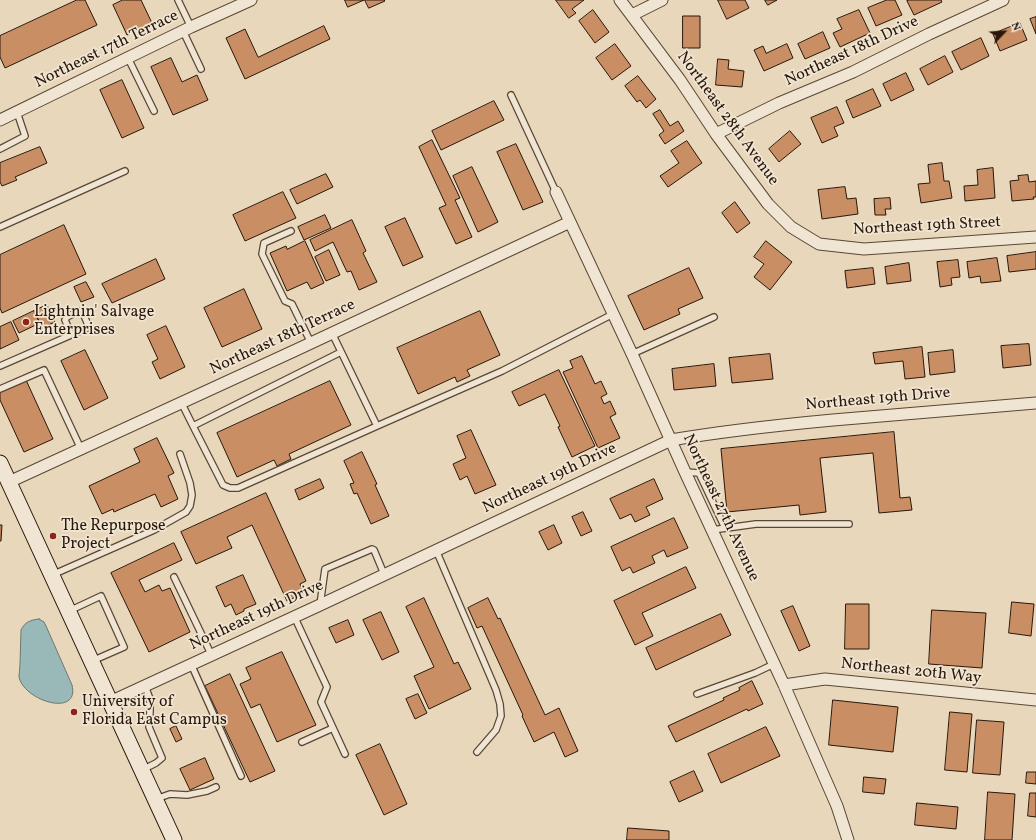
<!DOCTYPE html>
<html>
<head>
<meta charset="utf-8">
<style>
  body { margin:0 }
  #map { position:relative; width:1036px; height:840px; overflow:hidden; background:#e8d7ba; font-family:Vollkorn,serif }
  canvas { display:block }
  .north { position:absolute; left:984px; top:12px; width:40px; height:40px; -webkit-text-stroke:3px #f0e5d2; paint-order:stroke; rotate:65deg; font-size:11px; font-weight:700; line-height:16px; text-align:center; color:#28170a }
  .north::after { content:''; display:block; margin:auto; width:14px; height:18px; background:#28170a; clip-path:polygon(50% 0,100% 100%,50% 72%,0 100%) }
</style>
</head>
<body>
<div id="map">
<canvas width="1036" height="840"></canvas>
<div class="north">N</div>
</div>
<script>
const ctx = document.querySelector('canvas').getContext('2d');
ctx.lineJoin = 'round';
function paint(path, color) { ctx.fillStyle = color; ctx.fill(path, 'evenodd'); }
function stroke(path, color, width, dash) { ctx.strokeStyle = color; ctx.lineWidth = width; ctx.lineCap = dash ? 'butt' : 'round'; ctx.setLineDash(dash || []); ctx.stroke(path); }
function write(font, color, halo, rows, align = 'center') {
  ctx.font = font + ' Vollkorn,serif'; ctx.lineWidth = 3.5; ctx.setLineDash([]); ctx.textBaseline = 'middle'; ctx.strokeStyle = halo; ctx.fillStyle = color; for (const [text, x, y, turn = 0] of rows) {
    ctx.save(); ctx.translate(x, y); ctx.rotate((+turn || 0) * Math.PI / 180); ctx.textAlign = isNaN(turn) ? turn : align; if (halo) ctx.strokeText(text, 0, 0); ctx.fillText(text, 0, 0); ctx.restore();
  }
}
const water = new Path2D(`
  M39 619 44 622 46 626 72 685C80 718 24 701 19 677 19 673 20 668 20 664 20 653 21 641 21 630 25 622 30 620 39 619Z`);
paint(water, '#99b8b8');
stroke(water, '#6c7872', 1);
const building = new Path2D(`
  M77 0H85L97 25 5 68 0 57V36Z
  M123 0H141L152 23 127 35 113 5Z
  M345 0H364L348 7Z
  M365 0H384L385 1 369 8Z
  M556 0H584L572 9 576 13 569 18Z
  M718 0H745L749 8 727 19Z
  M765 0H777L768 5Z
  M887 0H895L902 15 876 26 868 8Z
  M910 0H941L942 2 914 15 907 1Z
  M593 10 609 32 595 43 579 21Z
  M859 10 870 33 840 47 833 33 842 29 837 19Z
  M683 16H700V48H683Z
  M1036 17V34L1030 19Z
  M1020 23 1027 40 1000 51 993 34Z
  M324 26 330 39 245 79 226 38 245 29 258 57Z
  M823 32 830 48 805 59 798 44Z
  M981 38 989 56 961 70 952 52Z
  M615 44 631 66 612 80 596 58Z
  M787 44 793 58 764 71 754 50 763 46 766 53Z
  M945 56 953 72 928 85 920 69Z
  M171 58 182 82 197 75 208 100 173 115 151 67Z
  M718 59 729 60 728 69 744 71 742 87 716 85Z
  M906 73 914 90 891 101 883 84Z
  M638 76 656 99 646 108 640 100 637 102 625 86Z
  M122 80 144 128 122 138 100 90Z
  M873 89 881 106 853 118 846 101Z
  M494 101 504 120 441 150 432 131Z
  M837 107 844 123 834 127 838 136 822 143 811 118Z
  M660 110 670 126 678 121 684 131 665 144 659 135 664 131 653 114Z
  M790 131 801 144 779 162 769 149Z
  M432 140 460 198 455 200 472 237 456 244 439 208 446 205 419 147Z
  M687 141 702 163 668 187 660 176 679 163 671 151Z
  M516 144 543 202 523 210 497 152Z
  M40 147 47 163 15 177 17 180 2 186 0 182V163Z
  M942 163 944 181H949L952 198 921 203 918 184 930 183 928 165Z
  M472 167 498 222 478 232 453 176Z
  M993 168 995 198 965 201 964 186 978 185 977 170Z
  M326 174 333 187 297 204 290 190Z
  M1028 175 1029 182 1036 181V197H1033L1034 199 1012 201 1010 181 1019 180 1018 176Z
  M845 187 847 199 856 198 858 214 822 219 818 190Z
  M283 192 296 218 245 241 233 215Z
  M890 198 891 209H885L886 215H875L874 199Z
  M735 202 750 223 737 233 722 213Z
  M325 215 331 228 304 240 298 227Z
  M405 218 423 257 403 266 385 227Z
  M352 220 366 251 363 253 377 282 359 290 351 271 347 272 333 242 315 251 310 240Z
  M64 225 86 274 2 313 0 308V255Z
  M305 241 324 283 311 289 307 282 287 291 270 253 286 246 287 249Z
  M766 241 792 262 770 290 754 277 764 264 754 257Z
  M329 250 340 275 326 281 315 257Z
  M1036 252V269L1009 272 1007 256Z
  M997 258 1001 281 981 283 980 276 969 278 967 262Z
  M156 259 165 279 112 303 102 284Z
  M958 260 960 277 951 278 952 285 940 287 937 262Z
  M909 263 911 281 887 284 885 267Z
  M689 268 703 298 678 309 680 314 644 330 628 296Z
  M873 268 875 284 847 288 845 271Z
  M86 282 94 297 81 302 74 287Z
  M244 289 262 329 222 347 204 308Z
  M47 305 55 322 42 328 34 311Z
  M34 311 40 323 19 333 13 321Z
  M480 311 500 355 467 370 470 376 457 382 455 377 418 394 397 348Z
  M11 322 19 340 0 349V327Z
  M166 326 185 367 160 379 152 362 158 359 147 335Z
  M1029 344 1031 365 1003 368 1001 346Z
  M922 347 925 377 905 379 903 361 875 364 873 353Z
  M85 350 108 398 84 410 61 361Z
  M953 350 955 372 930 375 928 353Z
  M770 354 773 379 732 383 729 358Z
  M582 356 595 384 601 381 607 394 601 397 604 404 610 401 616 414 610 417 620 438 598 448 563 372 573 368 570 361Z
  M714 364 716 386 674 390 672 369Z
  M559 370 595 446 572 457 558 427 560 426 545 394 519 406 512 392Z
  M26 380 53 439 24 452 0 400V392Z
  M330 381 351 425 289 454 291 459 277 466 274 460 237 477 217 433Z
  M471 430 496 485 475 494 467 476 460 480 453 464 466 458 457 436Z
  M894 432 900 498 910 497 912 510 879 513 873 453 820 458 826 512 800 515 799 505 727 512 721 449Z
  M157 438 174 473 168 476 178 499 161 507 155 494 114 512 113 509 102 514 89 486 140 462 134 449Z
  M362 452 377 484 375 485 389 516 371 524 357 493 354 494 350 484 354 483 344 461Z
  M320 479 324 488 299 500 295 490Z
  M654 479 663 499 646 507 650 515 635 522 631 514 620 519 610 499Z
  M266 493 306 581 300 584 304 593 287 601 252 525 227 537 232 548 196 564 181 532Z
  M583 512 592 531 581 536 572 517Z
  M674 518 688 548 667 557 664 550 652 556 655 563 633 573 630 567 622 571 611 547Z
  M0 525H2L1 541H0Z
  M554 525 562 543 548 550 539 532Z
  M174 543 182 560 139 580 145 592 159 585 162 591 170 588 190 632 149 652 111 573Z
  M686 567 696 588 642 613 653 636 635 645 614 601Z
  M243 575 256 604 244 609V611L236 615 231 604 225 607 216 587Z
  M424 598 454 664 458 662 471 689 429 709 414 676 434 667 406 607Z
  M488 598 498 619 500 618 545 715 559 708 578 751 565 757 554 732 534 742 522 716 523 715 482 626 477 628 468 608Z
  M1012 602 1034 604 1031 636 1009 633Z
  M846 604H869V649H845Z
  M793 606 810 646 799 651 781 611Z
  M932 610 986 613 982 668 929 664Z
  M381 612 399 652 382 660 363 620Z
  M721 614 731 635 656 670 646 648Z
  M348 620 354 635 336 643 329 628Z
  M282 652 316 725 277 742 260 704 251 708 240 684 251 679 246 668Z
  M230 674 275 771 250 782 205 686Z
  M752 681 763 704 748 711 747 709 676 742 668 726 724 700 723 698 740 690 739 688Z
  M418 694 427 713 415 719 406 699Z
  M833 700 898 707 893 752 829 745Z
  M950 712 972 714 967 772 945 770Z
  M977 720 1004 722 1000 775 973 773Z
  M176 726 182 739 176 742 170 729Z
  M766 727 780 756 721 783 708 754Z
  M380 744 407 804 384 815 356 755Z
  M205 758 214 779 190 790 180 769Z
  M694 771 703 791 679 802 670 782Z
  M1027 772H1036V784L1026 783Z
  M864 777 886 779 884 794 863 792Z
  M988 792 1015 794 1012 840H985Z
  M1030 793H1036V817L1028 816Z
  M917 803 958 807 956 829 915 825Z
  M628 828 669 831V840H627Z`);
paint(building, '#ca8e65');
stroke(building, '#28170a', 1);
const service = new Path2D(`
  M178 0 191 27
  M183 31 201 69
  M128 58 154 111
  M511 95 556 192
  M0 149 25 136 17 112
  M0 227 125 171
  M291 231 264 243 262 254 285 301 292 304 311 343
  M332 333 377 426 502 371 613 314
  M632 354 714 317
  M0 366 87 328 88 325 83 313 79 311 67 317 65 320 71 334
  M0 389 44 370 81 449
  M181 402 193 426 341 352
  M193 426 223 485 230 488H238L377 426
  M685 472 699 473 725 528
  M712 530 756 524H849
  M436 550 496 690 500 704 501 716 496 730 477 752
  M52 575 154 530 186 512 190 506 192 495 190 483 180 454
  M174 577 211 654
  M320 605 325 569 372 549 374 550 384 574
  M69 611 101 596 124 647 92 661
  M294 616 327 687 321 702 345 754
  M191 664 241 776
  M697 694 755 673 774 664
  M302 742 333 728
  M142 770 156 763 162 758 149 727 150 711V699L145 686
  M156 799 170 794 187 795 207 791 216 787`);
const minor = new Path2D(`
  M620 0 680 80 716 134 768 204 791 227 819 244 864 249 1036 237
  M632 15 662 0
  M0 120 191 27 251 0
  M716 134 779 103 853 72 929 34 1003 0
  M556 192 632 354 685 472 784 685 837 806 848 840
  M9 482 296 350 570 222
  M784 685 825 679 1036 700
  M110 702 320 605 671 440C724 431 779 425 833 420 901 414 968 409 1036 403`);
const secondary = new Path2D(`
  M0 463 174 840`);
stroke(service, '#584736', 8);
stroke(minor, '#584736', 13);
stroke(secondary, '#28170a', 17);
stroke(service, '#f0e5d2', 5.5);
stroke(minor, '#f0e5d2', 11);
stroke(secondary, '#f0e5d2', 15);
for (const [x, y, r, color] of [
  [26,322,4,"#8f2418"],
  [53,536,4,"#8f2418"],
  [74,712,4,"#8f2418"]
]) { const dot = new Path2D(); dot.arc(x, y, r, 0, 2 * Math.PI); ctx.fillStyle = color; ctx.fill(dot); stroke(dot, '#f0e5d2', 1.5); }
write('16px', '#28170a', '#f0e5d2', [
  ["Northeast 17th Terrace",107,50,-26],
  ["Northeast 18th Drive",852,52,-25],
  ["Northeast 28th Avenue",727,119,54],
  ["Northeast 19th Street",927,227,-3],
  ["Northeast 18th Terrace",283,338,-25],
  ["Northeast 19th Drive",878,400,-5],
  ["Northeast 19th Drive",550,479,-25],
  ["Northeast 27th Avenue",720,508,65],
  ["Northeast 19th Drive",257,616,-25],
  ["Northeast 20th Way",911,672,6]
]);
write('16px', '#28170a', '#f0e5d2', [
  ["Lightnin' Salvage",34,313],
  ["Enterprises",34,331],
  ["The Repurpose",61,527],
  ["Project",61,545],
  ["University of",82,703],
  ["Florida East Campus",82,721]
], 'left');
</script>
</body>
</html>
